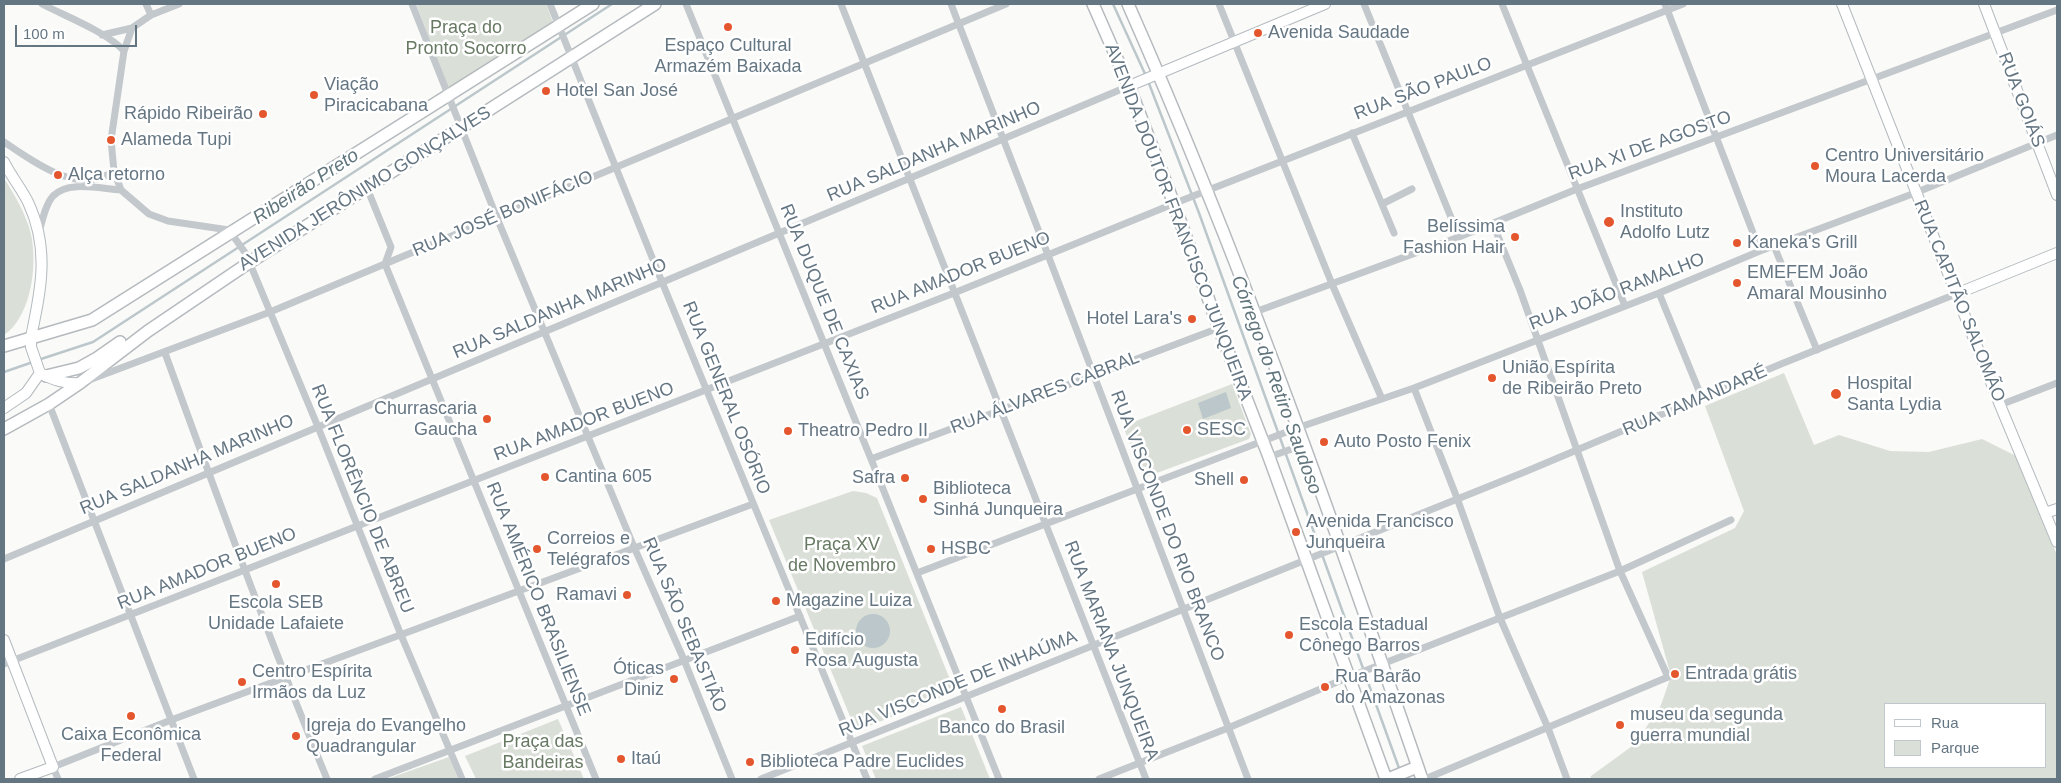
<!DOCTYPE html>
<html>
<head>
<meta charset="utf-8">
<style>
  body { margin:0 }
  #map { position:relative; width:2061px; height:783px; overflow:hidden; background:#fafaf8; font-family:Arial,sans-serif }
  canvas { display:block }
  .frame { position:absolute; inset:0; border:5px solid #657683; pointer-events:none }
  .legend { position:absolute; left:1884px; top:703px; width:162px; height:65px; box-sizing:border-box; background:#fff; border:1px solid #c1c8cd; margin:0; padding:6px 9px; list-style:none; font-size:15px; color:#657683 }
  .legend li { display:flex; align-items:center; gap:10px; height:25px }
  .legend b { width:25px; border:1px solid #c1c8cd }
  .scale { position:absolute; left:15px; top:25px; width:122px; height:22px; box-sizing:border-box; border:2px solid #657683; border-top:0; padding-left:6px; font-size:15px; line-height:18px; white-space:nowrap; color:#657683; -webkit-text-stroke:4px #fff; paint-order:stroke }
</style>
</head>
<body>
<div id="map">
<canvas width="2061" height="783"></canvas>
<div class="frame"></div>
<ul class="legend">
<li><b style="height:6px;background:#fff"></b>Rua</li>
<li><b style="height:14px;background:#dadfd7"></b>Parque</li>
</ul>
<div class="scale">100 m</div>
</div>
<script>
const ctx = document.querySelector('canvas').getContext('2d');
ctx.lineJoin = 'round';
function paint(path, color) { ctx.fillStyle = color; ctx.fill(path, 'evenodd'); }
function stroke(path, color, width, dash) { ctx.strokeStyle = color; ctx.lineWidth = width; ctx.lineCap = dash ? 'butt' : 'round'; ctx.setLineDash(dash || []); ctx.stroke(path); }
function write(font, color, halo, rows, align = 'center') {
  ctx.font = font + ' Arial,sans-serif'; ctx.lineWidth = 5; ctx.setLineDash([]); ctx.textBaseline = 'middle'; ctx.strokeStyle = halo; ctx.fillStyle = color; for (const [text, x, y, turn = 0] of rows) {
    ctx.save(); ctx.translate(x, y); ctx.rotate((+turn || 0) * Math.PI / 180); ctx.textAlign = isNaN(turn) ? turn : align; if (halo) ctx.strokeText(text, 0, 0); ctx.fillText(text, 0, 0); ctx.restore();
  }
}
paint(new Path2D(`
  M416 4H546L554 25 449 89Z
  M4 178C14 194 23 209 29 227 39 257 33 316 4 335Z
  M1784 373 1814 445 1839 435 1890 451 1929 452 1982 439 2016 456 2057 555V779H1590L1591 776 1635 744 1661 705 1671 676 1642 572 1735 528 1744 511 1705 406ZM1885 704H2045V767H1885Z
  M1232 384 1251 434 1249 439 1143 478 1123 426Z
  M853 491 866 493 877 498 955 692 856 731 769 520Z
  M961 707 990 779H876L862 746Z
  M558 719 584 779H476L465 756Z
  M449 757 458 779H387Z`), '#dadfd7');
paint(new Path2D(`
  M1226 392 1231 408 1203 419 1198 403Z
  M856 631a17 17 0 1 1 34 0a17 17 0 1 1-34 0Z`), '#bbc7cb');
stroke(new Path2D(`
  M1113 4 1146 76
  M1148 81 1199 213 1400 771
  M38 360 93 342 612 4
  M4 372 33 362`), '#bbc7cb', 2.5);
const secondary = new Path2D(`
  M1842 4 2000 405 2057 542
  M1984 4 2057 195
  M1129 86 1325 4
  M4 162C11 176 21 188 28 202 50 249 41 289 31 337V347L40 373C53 380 64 384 80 383
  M1956 294 2057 253
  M4 408 26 393 40 373
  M2045 513 2057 509
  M4 640 53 767 20 779`);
const primary = new Path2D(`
  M1093 4 1129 86 1174 204 1219 328 1269 457 1386 779
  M1128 4C1240 257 1332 518 1422 779
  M4 346 92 320 593 4
  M46 376 79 368 97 358 120 342
  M4 429 49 404 80 383 148 331 250 262 655 4
  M1388 779 1417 767`);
stroke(secondary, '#b3babf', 12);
stroke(primary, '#b5babe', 14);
stroke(new Path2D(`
  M42 4C65 16 107 32 124 51
  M146 4 151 15
  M179 4 151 15 132 28 124 51 111 140 114 171 121 190 149 214 168 221 229 230 246 254 318 427 401 635 462 779
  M412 4 497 218 634 547 684 660 732 779
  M550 4 662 282 867 779
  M686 4 871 459 999 779
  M841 4 1146 779
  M951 4 1048 255 1248 779
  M1219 4 1332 284 1382 399
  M1364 4 1459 237
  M1502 4 1625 306
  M1665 4 1760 251
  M102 35 132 28
  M1352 133 1394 233
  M4 142C35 162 77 196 114 171
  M367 188 391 247 385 264
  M1382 204 1412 189
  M39 233C42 222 45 205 53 196 68 180 101 189 121 190
  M1774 246 1817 350
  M385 264 596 779
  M1659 293 1702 398
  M1255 312 1459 237 1577 189 2057 10
  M165 353C217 496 269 639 327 779
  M89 380 270 312 1006 4
  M1414 388 1457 498 1500 618 1548 728 1567 779
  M49 404 194 779
  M2000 405 2057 383
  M1269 457 1303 445
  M871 459 1219 328
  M4 559 1129 86
  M917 573 1297 428 1414 388 1659 293 1760 251 1915 193 2057 135
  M4 664 954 293 1183 200 1683 4
  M58 779 53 767 171 720 753 504
  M375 779 800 616
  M761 779 1527 471 1781 364 1956 294
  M1099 779 1228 728 1349 677 1620 571 1731 520
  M1425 779 1668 677 1620 571 1520 290 1493 224`), '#c3c8cc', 7);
stroke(secondary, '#fff', 10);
stroke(primary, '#fff', 11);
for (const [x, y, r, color] of [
  [728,27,5,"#e4572e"],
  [1258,33,5,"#e4572e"],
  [546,91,5,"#e4572e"],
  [314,95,5,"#e4572e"],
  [263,114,5,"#e4572e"],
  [111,140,5,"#e4572e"],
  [1815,166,5,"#e4572e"],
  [58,175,5,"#e4572e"],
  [1609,222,6,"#e4572e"],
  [1515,237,5,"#e4572e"],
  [1737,243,5,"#e4572e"],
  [1737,283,5,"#e4572e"],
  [1192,319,5,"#e4572e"],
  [1492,378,5,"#e4572e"],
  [1836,394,6,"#e4572e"],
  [487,419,5,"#e4572e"],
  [1187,430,5,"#e4572e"],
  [788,431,5,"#e4572e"],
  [1324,442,5,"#e4572e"],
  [545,477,5,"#e4572e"],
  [905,478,5,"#e4572e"],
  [1244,480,5,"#e4572e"],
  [923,499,5,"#e4572e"],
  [1296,532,5,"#e4572e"],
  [537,549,5,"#e4572e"],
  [931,549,5,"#e4572e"],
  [276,584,5,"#e4572e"],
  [627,595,5,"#e4572e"],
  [776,601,5,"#e4572e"],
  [1289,635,5,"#e4572e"],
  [795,650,5,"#e4572e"],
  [1675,674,5,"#e4572e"],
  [674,679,5,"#e4572e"],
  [242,682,5,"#e4572e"],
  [1325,687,5,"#e4572e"],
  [1002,709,5,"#e4572e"],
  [131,716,5,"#e4572e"],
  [1620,725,5,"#e4572e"],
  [296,736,5,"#e4572e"],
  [621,759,5,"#e4572e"],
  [750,762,5,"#e4572e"]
]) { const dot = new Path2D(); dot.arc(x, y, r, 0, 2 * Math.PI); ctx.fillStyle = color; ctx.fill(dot); stroke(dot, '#fff', 2); }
write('18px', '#687a64', '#fff', [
  ["Praça do",466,28],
  ["Pronto Socorro",466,49],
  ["Praça XV",842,545],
  ["de Novembro",842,566],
  ["Praça das",543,742],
  ["Bandeiras",543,763]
]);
write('18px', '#657683', '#fff', [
  ["Avenida Saudade",1268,33],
  ["Espaço Cultural",728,46,"center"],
  ["Armazém Baixada",728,67,"center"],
  ["Viação",324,85],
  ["Piracicabana",324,106],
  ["Hotel San José",556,91],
  ["Rápido Ribeirão",253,114,"right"],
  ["Alameda Tupi",121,140],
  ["Centro Universitário",1825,156],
  ["Moura Lacerda",1825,177],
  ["Alça retorno",68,175],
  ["Instituto",1620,212],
  ["Adolfo Lutz",1620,233],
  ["Belíssima",1505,227,"right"],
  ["Fashion Hair",1505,248,"right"],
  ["Kaneka's Grill",1747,243],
  ["EMEFEM João",1747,273],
  ["Amaral Mousinho",1747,294],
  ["Hotel Lara's",1182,319,"right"],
  ["União Espírita",1502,368],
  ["de Ribeirão Preto",1502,389],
  ["Hospital",1847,384],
  ["Santa Lydia",1847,405],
  ["Churrascaria",477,409,"right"],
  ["Gaucha",477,430,"right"],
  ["SESC",1197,430],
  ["Theatro Pedro II",798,431],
  ["Auto Posto Fenix",1334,442],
  ["Cantina 605",555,477],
  ["Safra",895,478,"right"],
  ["Shell",1234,480,"right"],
  ["Biblioteca",933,489],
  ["Sinhá Junqueira",933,510],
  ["Avenida Francisco",1306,522],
  ["Junqueira",1306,543],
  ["Correios e",547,539],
  ["Telégrafos",547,560],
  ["HSBC",941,549],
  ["Ramavi",617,595,"right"],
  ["Magazine Luiza",786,601],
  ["Escola SEB",276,603,"center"],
  ["Unidade Lafaiete",276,624,"center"],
  ["Escola Estadual",1299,625],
  ["Cônego Barros",1299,646],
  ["Edifício",805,640],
  ["Rosa Augusta",805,661],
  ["Óticas",664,669,"right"],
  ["Diniz",664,690,"right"],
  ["Centro Espírita",252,672],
  ["Irmãos da Luz",252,693],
  ["Entrada grátis",1685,674],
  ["Rua Barão",1335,677],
  ["do Amazonas",1335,698],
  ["museu da segunda",1630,715],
  ["guerra mundial",1630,736],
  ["Igreja do Evangelho",306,726],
  ["Quadrangular",306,747],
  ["Banco do Brasil",1002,728,"center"],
  ["Caixa Econômica",131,735,"center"],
  ["Federal",131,756,"center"],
  ["Itaú",631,759],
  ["Biblioteca Padre Euclides",760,762]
], 'left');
write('18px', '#657683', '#fff', [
  ["RUA SÃO PAULO",1423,89,-21],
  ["RUA GOIÁS",2021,100,69],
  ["RUA XI DE AGOSTO",1650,146,-20],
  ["RUA SALDANHA MARINHO",934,152,-23],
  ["AVENIDA JERÔNIMO GONÇALVES",365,189,-32],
  ["RUA JOSÉ BONIFÁCIO",503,214,-23],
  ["AVENIDA DOUTOR FRANCISCO JUNQUEIRA",1178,222,69],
  ["RUA AMADOR BUENO",961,273,-22],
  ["RUA JOÃO RAMALHO",1617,292,-21],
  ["RUA CAPITÃO SALOMÃO",1959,301,68],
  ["RUA DUQUE DE CAXIAS",824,302,68],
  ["RUA SALDANHA MARINHO",560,309,-23],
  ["RUA ÁLVARES CABRAL",1045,393,-21],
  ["RUA GENERAL OSÓRIO",726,398,68],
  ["RUA TAMANDARÉ",1695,401,-23],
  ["RUA AMADOR BUENO",584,422,-21],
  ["RUA SALDANHA MARINHO",187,465,-23],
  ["RUA FLORÊNCIO DE ABREU",362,499,68],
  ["RUA VISCONDE DO RIO BRANCO",1167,526,69],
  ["RUA AMADOR BUENO",207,569,-22],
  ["RUA AMÉRICO BRASILIENSE",538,599,68],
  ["RUA SÃO SEBASTIÃO",684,625,67],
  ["RUA MARIANA JUNQUEIRA",1111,651,69],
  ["RUA VISCONDE DE INHAÚMA",958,684,-22]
]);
write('italic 19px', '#60757c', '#fff', [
  ["Ribeirão Preto",306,187,-33],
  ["Córrego do Retiro Saudoso",1276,385,70]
]);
</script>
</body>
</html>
